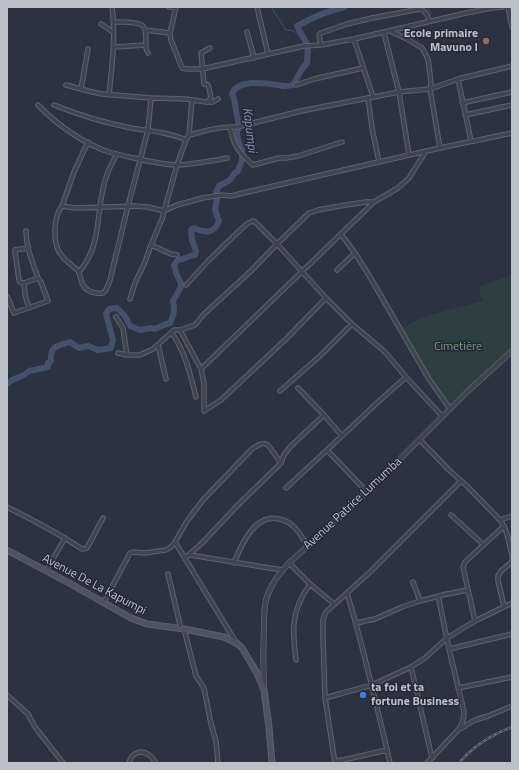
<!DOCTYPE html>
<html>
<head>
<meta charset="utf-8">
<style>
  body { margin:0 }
  #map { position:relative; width:519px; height:770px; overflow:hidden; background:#2b3241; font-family:"Titillium Web",sans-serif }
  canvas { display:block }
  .frame { position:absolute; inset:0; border:8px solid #bcc0cb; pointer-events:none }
</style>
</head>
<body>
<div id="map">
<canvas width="519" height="770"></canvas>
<div class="frame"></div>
</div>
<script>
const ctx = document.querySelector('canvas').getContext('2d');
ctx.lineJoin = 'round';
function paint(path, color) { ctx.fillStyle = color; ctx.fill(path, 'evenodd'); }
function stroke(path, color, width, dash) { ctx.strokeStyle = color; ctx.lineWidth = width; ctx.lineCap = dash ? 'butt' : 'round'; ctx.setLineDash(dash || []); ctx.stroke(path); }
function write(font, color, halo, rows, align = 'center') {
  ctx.font = font + ' "Titillium Web",sans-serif'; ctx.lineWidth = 3; ctx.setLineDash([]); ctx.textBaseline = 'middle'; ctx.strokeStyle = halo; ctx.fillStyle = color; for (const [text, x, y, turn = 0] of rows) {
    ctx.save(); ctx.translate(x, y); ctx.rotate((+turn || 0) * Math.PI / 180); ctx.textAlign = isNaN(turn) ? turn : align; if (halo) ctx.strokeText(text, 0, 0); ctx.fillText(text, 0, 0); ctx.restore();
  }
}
paint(new Path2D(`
  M512 275V350L448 406 401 328 426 316 483 301 478 287Z`), '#2e3f43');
stroke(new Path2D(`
  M271 7 286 30 294 31 306 42
  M428 7 431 14`), '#45506a', 1);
stroke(new Path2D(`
  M7 384 12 380 24 375 29 371 48 367V363L51 361C50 345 57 346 70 342L79 348 88 346 98 350 111 348 113 340 106 314 109 309 117 308 125 316 130 326 140 330 151 328 154 329C159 328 164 324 170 323 174 314 175 311 173 301L181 287V283L176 273 174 265 178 260C184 259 189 256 195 255L196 251 192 240 191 230 194 228C206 233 214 234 219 221L215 210 217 199 216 192 219 186 230 180 234 174 238 171 242 160V150L239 143 237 134 239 126 234 99 232 94C238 77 270 84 284 86 287 86 290 86 293 85L302 69 307 63 308 46 297 26C308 20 319 14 331 11 335 9 340 9 344 7`), '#45506a', 6);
const minor = new Path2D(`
  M169 7 176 8
  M176 7 170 33 171 40 182 68 187 69H202L304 46 321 45 354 39 466 13 492 8 502 7
  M257 7 268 54
  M508 7 512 27
  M114 22C121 22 138 21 143 26 146 29 146 36 146 41 146 45 145 49 148 53
  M101 24 113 32
  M145 30 170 33
  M390 31 407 39 422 48 428 59 431 82 430 89 440 148
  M247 32 254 58
  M384 33 399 92 409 155
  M354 39 373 97
  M321 45 319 35 321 33 347 24 372 18 420 9C426 11 428 15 429 21
  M114 47 146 45
  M458 79 471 141
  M66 85 92 92 103 94 151 98 185 99 207 102H213L218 99
  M296 85 314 79 363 68
  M81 89 88 49
  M109 95C112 66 116 36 112 7
  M368 98 372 128 379 162
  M207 102 211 98C210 94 210 90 208 85L204 84 201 53 210 48
  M462 103 512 92
  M38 105C56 124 84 144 109 152 119 155 129 157 139 159 152 162 165 165 178 165 195 164 211 161 227 158
  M54 105C79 115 105 123 131 128 149 131 169 132 186 140
  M465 115 512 105
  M230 127C233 139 233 143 241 153 245 157 248 161 253 165L279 158H286L298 156 342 142
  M189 135C205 131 220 126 237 127L301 111 368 98 399 92 430 89 458 79 512 66
  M88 142 74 172 62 206C53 217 52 245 62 256 66 262 73 265 78 271 80 274 80 277 81 280 84 291 92 294 103 293L106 290 110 280 128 206 148 130 151 98
  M62 206 75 208 135 206 148 207 164 211 177 205 203 198 221 195 231 196 243 193 440 148 512 133
  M341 234 355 253 370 277 429 379 450 409
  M151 245 171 254 177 255
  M337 270 355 253
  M79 272C81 269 84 266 86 262 100 240 97 213 103 189 105 176 111 165 117 154
  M24 283 20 282 19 280 15 252V250L28 248
  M186 285 209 260 239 231 248 223 253 221 255 222 277 244 326 298 352 324 385 352 406 377 442 416
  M7 296C10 302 11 307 14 313L48 301 41 282 38 278C33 263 26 248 26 231
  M130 299 135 283 145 262 151 245 162 219 177 165 186 140 189 135 192 100
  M29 308 25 295 24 283 38 278
  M116 317 123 328 127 355
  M180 330 201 369 204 384V411
  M172 333C186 354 190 373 196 397
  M158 345 166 379
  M118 353 127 355H140L153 349 174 330H180L195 325 204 314 251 271 277 244 309 213 318 210 340 206 366 202H374
  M201 369 374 202 398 188 409 178 426 151
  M298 388 324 415 342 436
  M280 391 320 356 352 324
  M204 411 221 400 286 339 326 298
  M420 440 449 470 468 487 500 520 504 526 507 534 512 555
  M327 450 367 492
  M286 488 327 450 378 402 406 377
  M7 507C33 520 58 533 82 549L87 548 103 518
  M451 515 484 545
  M500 520 512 516
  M190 555 282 570
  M185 558 201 544 238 505 281 463 284 455 290 447 324 415
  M234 563C241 545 255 513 279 519 284 520 289 522 293 526 299 531 303 539 308 546
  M289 563 310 584 334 604
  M46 571 65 538
  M168 574 181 629
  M413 582 420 601
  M347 593C364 649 377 706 390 763
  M104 602 130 553 133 552 145 553 166 550 171 547 175 542
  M504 606 498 581V576L501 571 512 562V560
  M475 621 463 567 465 562 504 526
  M356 623 375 619 402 607 420 601 439 596
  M184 629 196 676 204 688 211 724 216 741 218 763
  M237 644 175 542 187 521 203 500 252 449C257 446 262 441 268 445L281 463
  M449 649 512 634
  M296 660C292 628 291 611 310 584
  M411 667 432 758
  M458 688 512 677
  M7 695 28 714 35 727 63 763
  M325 698 372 685 411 667 425 658 447 638 475 621 512 603
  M460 729 475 720 488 716 512 706
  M335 761 343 760 387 750
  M129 763C131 753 141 749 149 755 152 757 154 760 156 763
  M335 763 325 698 323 638V619L326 612 370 572 461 481
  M427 763 459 729C463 723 464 719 464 712L449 649 439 600V596L442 595 468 590`);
const tertiary = new Path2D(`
  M264 688C263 667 263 646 264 625 264 617 264 608 266 600 270 585 279 574 289 563L367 492 467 392 512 351`);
const secondary = new Path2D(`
  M7 550 69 583 131 618 147 624 184 629 224 637 238 644 242 648 257 673 264 690 269 727 272 763`);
stroke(minor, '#5d626f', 5.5);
stroke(tertiary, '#5d626f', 6);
stroke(secondary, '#5d626f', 7);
stroke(minor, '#3f4451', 3.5);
stroke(tertiary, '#3f4451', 4.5);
stroke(secondary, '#4d5364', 5);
const rail = new Path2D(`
  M459 763C473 746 491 735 512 727`);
stroke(rail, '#626878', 2.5);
stroke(rail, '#232937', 1, [3]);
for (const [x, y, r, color] of [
  [486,41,4,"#8d6e63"],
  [363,695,4,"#3f7fe0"]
]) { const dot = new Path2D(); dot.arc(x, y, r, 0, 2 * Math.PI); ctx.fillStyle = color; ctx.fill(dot); stroke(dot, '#232937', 1.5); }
write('bold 12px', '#bcc0cb', '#232937', [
  ["Ecole primaire",478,34],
  ["Mavuno I",478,48],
  ["ta foi et ta",371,688,"left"],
  ["fortune Business",371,702,"left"]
], 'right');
write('12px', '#769982', '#232937', [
  ["Cimetière",458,347]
]);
write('12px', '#bcc0cb', '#232937', [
  ["Avenue Patrice Lumumba",353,504,-43],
  ["Avenue De La Kapumpi",94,585,28]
]);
write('italic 13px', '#8793ae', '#232937', [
  ["Kapumpi",249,130,83]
]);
</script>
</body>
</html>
